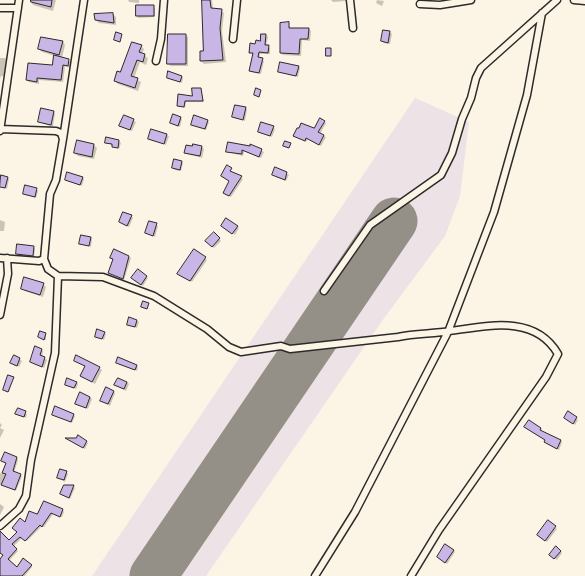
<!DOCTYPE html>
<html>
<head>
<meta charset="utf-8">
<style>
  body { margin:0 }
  canvas { display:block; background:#fcf5e5 }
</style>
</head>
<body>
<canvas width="585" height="576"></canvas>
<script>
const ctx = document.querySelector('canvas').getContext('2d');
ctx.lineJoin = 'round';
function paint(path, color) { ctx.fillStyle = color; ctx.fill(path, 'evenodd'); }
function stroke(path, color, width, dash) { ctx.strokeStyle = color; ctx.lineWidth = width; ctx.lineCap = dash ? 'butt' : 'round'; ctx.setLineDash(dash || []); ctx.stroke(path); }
paint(new Path2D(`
  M415 98 469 122 460 196 445 236 382 321 206 576H92Z`), '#ede2e5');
paint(new Path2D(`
  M30 0H56L53 11 33 5Z
  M128 0H139V3L129 2Z
  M203 0H212L213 9 221 10 224 13 222 31 226 62 204 64 201 61 204 52Z
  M331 0H345L346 1 333 2Z
  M377 0 384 1 382 6 376 3Z
  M153 6 155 8V17L138 18 137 16Z
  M113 14 116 17V25L99 23 96 20Z
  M288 23 291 29H309L311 31 310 41 302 40 301 56 283 55 281 53Z
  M390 32 392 34 390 44 384 43 382 41Z
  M185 35 188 37V66H171L168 64Z
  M266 35 268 37 266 46 270 48V54H260L259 58 264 61 261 74 252 72 250 71 254 55 251 53Z
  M63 42 65 45 62 58 71 62 70 68 65 66 63 82 39 80V84L29 82 27 80 53 66 55 56 42 52 39 49Z
  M141 46 144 49 142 54 148 58 146 65 140 62 134 78 141 82 138 91 118 84 115 81Z
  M0 58H5L8 61 6 77 1 76 0 79Z
  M298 67 300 68 298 77 279 72Z
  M182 77 183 78 182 83 168 78Z
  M201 89 204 102H186L185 108 178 105 179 95 193 97Z
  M246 108 247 110 245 121 233 117Z
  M54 112 55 114 53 127 39 122Z
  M124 117 136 122 132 131 121 126Z
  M180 118 182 119 180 127 171 123Z
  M207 121 209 122 206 130 192 125Z
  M324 122 326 123 320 134 326 137 321 146 308 139 306 142 295 136 315 129Z
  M273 127 275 129 272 137 259 132Z
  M152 130 169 136 166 145 149 138Z
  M119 141 121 143 119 149 106 142Z
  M94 145 97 148 94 159 78 156 75 153Z
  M187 146 202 147 204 149 202 158 187 154 185 152Z
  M251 146 264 152 261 158 244 151 243 156 227 152Z
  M181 162 183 163 181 171 175 170 173 168Z
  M231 169V172L243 179 231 197 225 194 230 181 222 176Z
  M276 169 289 175 286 181 274 175Z
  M2 176 9 179 7 189 0 186Z
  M82 177 84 179 82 186 66 180Z
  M36 189 38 191 36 198 24 194Z
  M131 216 133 218 129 227 120 222Z
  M0 220 5 222 4 231H0Z
  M149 222 158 226 155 237 146 233Z
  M237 227 239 228 235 235 224 228Z
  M214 234 221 241 214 248 207 241Z
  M91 237 92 239 91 247 80 244Z
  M18 245 34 247 35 249 34 257 19 256 17 254Z
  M129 257 131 258 124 280 109 273 114 260 112 258Z
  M205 258 207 260 192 282 180 275Z
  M138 270 148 278 143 286 134 280Z
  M43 284 46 287 43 297 25 291 22 288Z
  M130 318 139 322 137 328 128 324Z
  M104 333 106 334 104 340 96 336Z
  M46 334V340L39 337Z
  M41 350 43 351 42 357 47 360 44 368 31 362Z
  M14 356 22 361 19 367 11 363Z
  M75 361 99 368 102 370 95 384 81 376 85 367Z
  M117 363 136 366 138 367 137 371Z
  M13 378 9 392 5 390Z
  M76 382 78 384 76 389 66 385Z
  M127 382 129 384 126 391 115 385Z
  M113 391 115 393 110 406 101 401Z
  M90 397 92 399 88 409 76 404Z
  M18 409 27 414 26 418 16 413Z
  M53 414 73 415 75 416 72 423Z
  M565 418H576L578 420 575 425Z
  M0 423 2 425 0 428 4 430 0 438Z
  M527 428H541L542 432 561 441 562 442 559 450 547 444 545 442 546 440Z
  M68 439 86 442 88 443 85 449Z
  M17 458 18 460 14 473 22 476 16 491 0 484V473L3 474 7 463 3 461Z
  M66 472 68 474 65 482 58 478Z
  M73 486 75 488 70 499 61 494Z
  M44 503 63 510 64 512 62 517 53 514 44 527 42 526 27 541 22 538 13 547 18 551 8 562 17 569 31 565 32 567 25 576H2L0 573V560L4 555 0 551V543L9 541 25 523 38 516Z
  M0 504 4 507 0 515Z
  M555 527 557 529 547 542 540 536Z
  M556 548 562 553 557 560 550 555Z
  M453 550 455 552 447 564 440 559Z`), '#0003');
stroke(new Path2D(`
  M153 576 394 221`), '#949088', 47);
const building = new Path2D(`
  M31 0H52L51 7 31 2Z
  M202 0H210L211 8 222 9 220 28 223 60 200 61V51H203Z
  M136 5H154V16H136Z
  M113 13 114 23 95 20 94 14Z
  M289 22V28H309L308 39H300L299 54 280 53V23Z
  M383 30 390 31 388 43 381 41Z
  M116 32 122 34 120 42 114 40Z
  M168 34H186V64H167Z
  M261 34H266L265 45H269L268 53 259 52 258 57 263 58 259 73 249 71 253 53H249L250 43 255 44 256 40 260 41Z
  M41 37 63 41 59 55 38 49Z
  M132 42 142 45 139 52 145 54 143 62 137 60 131 76 138 78 135 88 114 81 117 71 120 72Z
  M326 48H331V56H326Z
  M54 55 69 59 68 66 63 65 61 80 37 78V82L26 80 28 63 52 65Z
  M280 62 299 66 296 76 278 72Z
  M168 71 182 76 180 82 167 78Z
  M192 88H201L203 101H185L184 107 177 106 178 94 192 96Z
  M256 88 261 90 259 97 254 95Z
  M235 105 246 107 243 120 232 117Z
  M41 108 54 111 51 125 38 122Z
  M173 114 181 117 178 126 170 123Z
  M124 115 134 119 130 130 119 126Z
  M194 115 208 120 205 129 191 125Z
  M320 118 325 121 318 132 324 135 319 145 306 138 305 141 293 136 297 128H299L301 123 314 128Z
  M261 122 274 126 270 136 258 132Z
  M151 129 167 134 164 144 148 139Z
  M106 137 119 140 118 148 112 147V144L105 143Z
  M77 140 94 144 92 157 74 153Z
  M285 141 291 143 289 148 283 146Z
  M228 142 250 146V144L262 149 259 157 242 150V154L226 152Z
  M193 144 202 146 200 156 184 153 186 145 192 146Z
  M174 159 182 161 180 170 172 168Z
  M227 165 232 168 230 171 242 176 229 196 223 193 229 181 221 176Z
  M275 167 287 172 285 180 272 175Z
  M67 172 83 177 80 185 65 180Z
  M1 175 8 177 5 188 0 187Z
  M25 185 37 188 35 197 23 194Z
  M123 212 132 215 127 226 119 222Z
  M226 218 238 226 232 234 221 226Z
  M149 221 157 223 153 236 145 233Z
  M214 232 220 238 212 247 205 241Z
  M81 235 91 237 89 246 79 244Z
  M17 244 34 246 33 256 16 254Z
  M114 249 129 256 123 279 108 273 113 259 110 258Z
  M194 249 206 257 190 281 177 274Z
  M138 269 147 276 141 285 131 278Z
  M24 277 44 283 40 295 21 289Z
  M143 301 149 303 147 309 141 307Z
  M129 317 137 320 135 327 127 325Z
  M97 329 105 332 102 339 95 337Z
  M40 331 46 333 44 340 38 337Z
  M35 346 42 349 40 355 45 357 42 367 30 362Z
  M14 355 20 358 17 366 10 363Z
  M76 355 100 367 92 382 80 376 85 366 74 361Z
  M118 357 137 365 135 370 116 363Z
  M8 375 14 377 8 392 3 390Z
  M67 378 77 382 74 388 65 385Z
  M118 378 127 382 124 389 114 385Z
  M106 387 114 391 108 404 100 401Z
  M80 392 90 397 86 408 75 404Z
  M55 406 74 414 71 422 52 415Z
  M18 408 26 411 24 417 15 414Z
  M568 411 577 417 573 424 564 418Z
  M529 420 541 428 540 430 561 440 557 449 544 442 545 440 524 427Z
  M78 435 87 441 83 448 65 438H76Z
  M5 452 17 457 13 471 21 474 15 490 1 485 6 474 2 473 6 463 1 461Z
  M60 469 67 471 64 480 57 478Z
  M64 485H74L69 498 60 494Z
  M44 501 63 509 60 517 51 513 43 525 42 527 40 525 25 541 20 537 12 544 17 549 8 559 17 567 23 558 32 565 22 576H0V559L3 555 0 553V531L9 540 17 532 12 528 20 518 25 522 29 511 37 514Z
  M548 520 556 526 545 541 537 535Z
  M445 544 454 550 445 563 437 557Z
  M556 546 561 551 554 559 549 555Z`);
paint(building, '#cab6e6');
stroke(building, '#2b2b2b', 1);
const street = new Path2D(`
  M350 0 353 28
  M574 0 585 1
  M420 4 440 5 471 0
  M0 8H18
  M233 39 237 0
  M156 61 161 39 164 0
  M0 129 56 131 61 133 63 139 56 180 50 194 44 259 39 261 0 258
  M0 131 19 0
  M63 139 84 0
  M44 259 48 269 58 276 103 277 154 296 207 329 229 347 241 352 281 346 290 349 398 337C416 333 433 334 450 331 487 326 535 314 558 354L546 377 439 530 411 576
  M324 291 370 225 441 175 452 153 462 119 471 98 476 78 481 68 557 0
  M0 315 8 274 7 258
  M0 526 19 509 26 496 31 460 55 353 58 276
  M315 576 355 512 448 332 494 212 527 95 542 13`);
stroke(street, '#2b2b2b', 9);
stroke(street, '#fcf5e5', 6);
</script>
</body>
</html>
